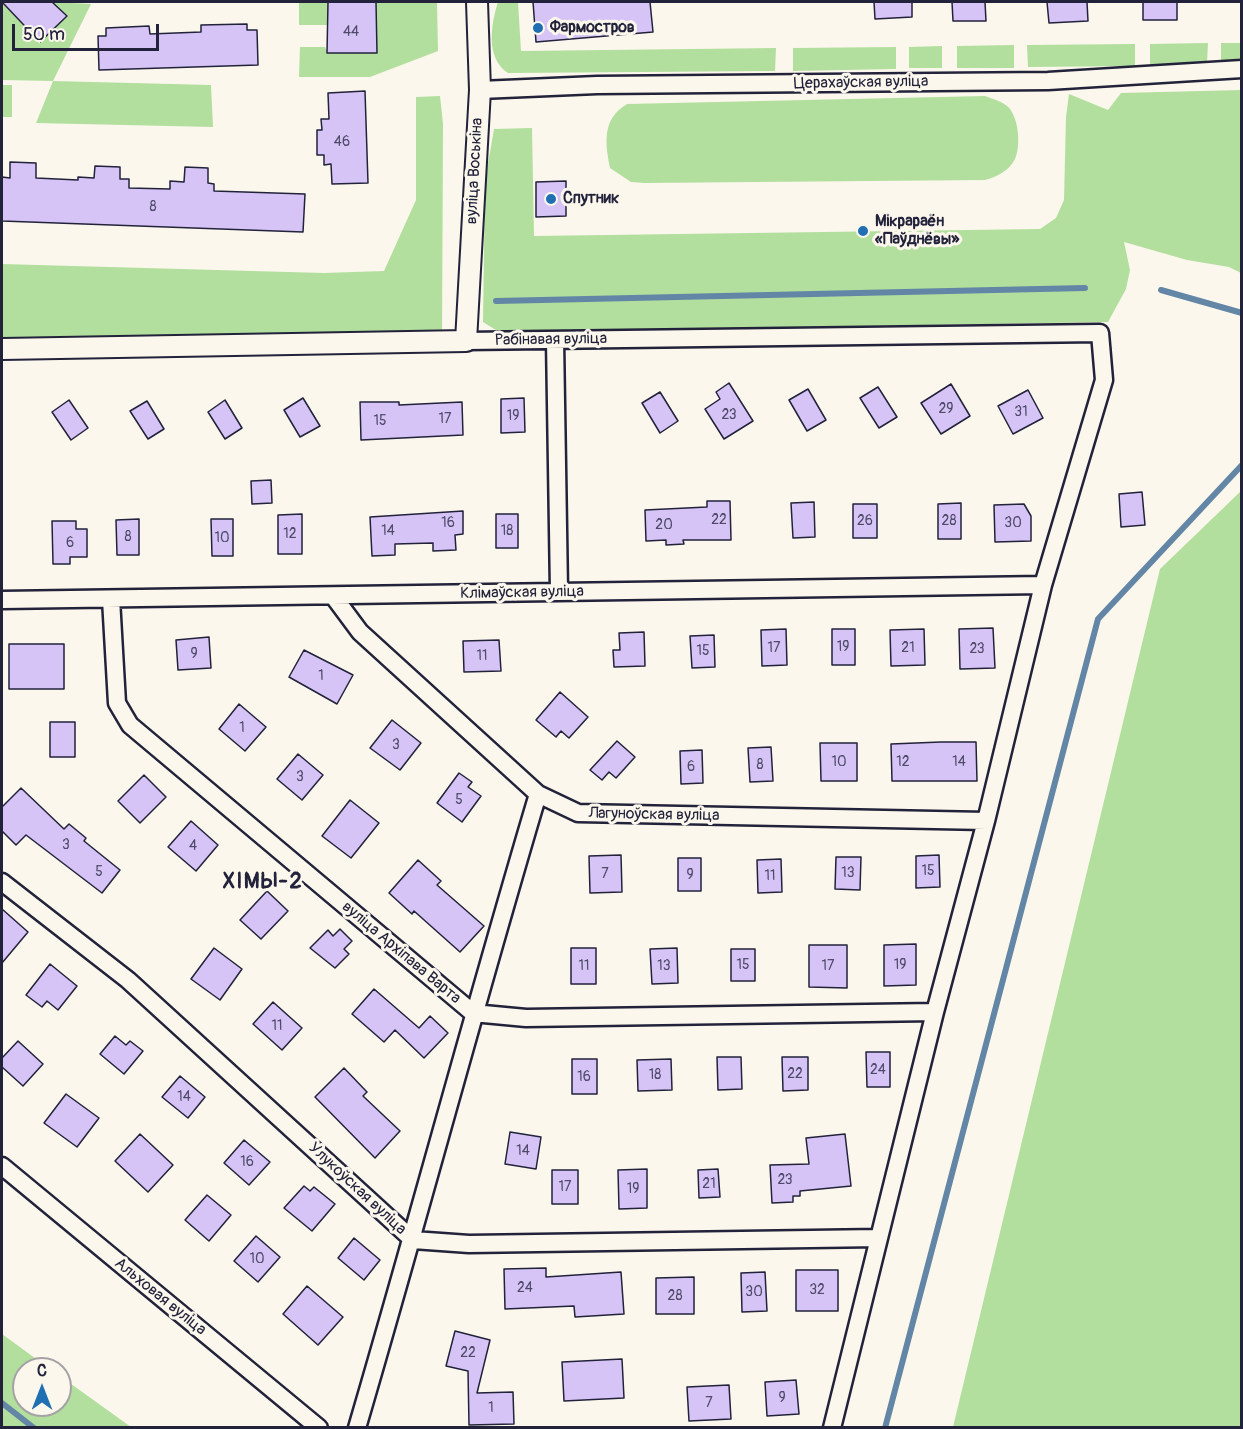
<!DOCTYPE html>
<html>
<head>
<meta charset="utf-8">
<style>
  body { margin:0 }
  #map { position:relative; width:1243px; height:1429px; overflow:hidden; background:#fbf7ec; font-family:Pangolin,sans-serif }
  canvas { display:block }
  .frame { position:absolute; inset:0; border:3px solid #22223b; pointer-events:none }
  .north { position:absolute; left:12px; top:1357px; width:60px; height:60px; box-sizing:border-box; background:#fbf7ec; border:2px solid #a4a2a5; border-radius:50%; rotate:0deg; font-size:16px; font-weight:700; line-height:24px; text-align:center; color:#22223b }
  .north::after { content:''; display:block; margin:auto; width:21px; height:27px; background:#1f6fb2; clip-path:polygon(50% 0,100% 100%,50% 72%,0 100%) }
  .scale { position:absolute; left:12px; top:24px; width:147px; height:27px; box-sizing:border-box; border:3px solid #22223b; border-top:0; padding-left:8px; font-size:18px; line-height:21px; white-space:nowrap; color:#22223b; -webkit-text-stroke:4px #fbf7ec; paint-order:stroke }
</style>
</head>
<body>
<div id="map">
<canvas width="1243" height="1429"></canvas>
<div class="frame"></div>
<div class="north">С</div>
<div class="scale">50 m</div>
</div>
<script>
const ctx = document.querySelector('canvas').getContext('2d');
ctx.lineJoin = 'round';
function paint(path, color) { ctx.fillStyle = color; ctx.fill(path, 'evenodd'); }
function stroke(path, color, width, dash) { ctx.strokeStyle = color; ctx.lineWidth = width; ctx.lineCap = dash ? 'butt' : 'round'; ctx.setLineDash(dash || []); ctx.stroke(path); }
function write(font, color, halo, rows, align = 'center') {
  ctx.font = font + ' Pangolin,sans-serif'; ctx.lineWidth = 6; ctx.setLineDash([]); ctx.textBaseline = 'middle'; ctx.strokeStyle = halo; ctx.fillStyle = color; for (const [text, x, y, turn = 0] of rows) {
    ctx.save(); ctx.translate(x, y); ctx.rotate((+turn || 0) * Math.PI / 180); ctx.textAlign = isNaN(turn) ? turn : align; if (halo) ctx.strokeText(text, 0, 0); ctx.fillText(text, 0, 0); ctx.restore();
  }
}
paint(new Path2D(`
  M52 2 91 4 53 81 211 85 213 127 36 123 53 81 2 80V3L40 42 66 16Z
  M299 2H329L335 25H299Z
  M376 2H437L438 51 370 77H299L300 47H325L328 53 377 52Z
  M498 2H518L521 51 776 48 775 71 508 73C485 58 491 24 498 2Z
  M1208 43 1207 63 1150 65V44Z
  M1221 43H1241V62L1221 63Z
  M1135 44V66L1028 67 1027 45Z
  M1014 45V68H957V46Z
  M942 46V68H909V47Z
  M896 47V69L793 71V48Z
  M2 85H12V117H2Z
  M1241 90V273L1229 267 1187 260 1124 242 1130 270 1126 289 1108 322 499 332 483 322 485 181 494 129 532 128 534 236 1040 229 1056 218 1064 200 1066 117 1069 94 1108 110 1121 93Z
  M440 96 443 124 442 341 2 349V264L324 273 384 271 416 200V97Z
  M985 96C993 99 1001 101 1007 106 1019 116 1021 146 1015 159 1009 171 996 177 985 180L644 183 631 182 610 168C605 142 602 119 627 104Z
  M1241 491V1427H953L1160 569Z
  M2 1334 50 1369H24V1405H60V1376L131 1427H2Z`), '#b2df9d');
stroke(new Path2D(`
  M1161 290 1242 313
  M496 301 1085 288
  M2 1403 34 1428
  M885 1428 1098 619 1242 465`), '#6386a6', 6);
const building = new Path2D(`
  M2 2H52L67 16 40 42Z
  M328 2H376L377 53H327Z
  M533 2H650L653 32 536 42Z
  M874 2H912V17L875 19Z
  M952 2H985L986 21H953Z
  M1047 2H1087L1088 21 1049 23Z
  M1143 2H1177V20H1143Z
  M247 24V30H257L258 65 99 70 98 36H106V28L149 26 150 34 201 32V25Z
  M365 91 368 183 332 184 331 164 324 165V155H317V130H322L321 119H329L328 93Z
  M10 162 36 163V178L78 180V177L94 178 95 166 120 167V179H129V188L170 189V181L184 182 185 167 208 168V183L214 184V191L305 194 303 232 2 221V177L10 178Z
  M566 181V216L536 217V182Z
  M729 383 753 421 724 439 705 409 720 399 716 392Z
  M951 384 970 416 941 434 921 403Z
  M878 387 897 417 879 428 860 398Z
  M808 389 826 420 807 431 789 400Z
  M1028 390 1043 418 1013 434 998 406Z
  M660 392 678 421 660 433 642 403Z
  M303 398 320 426 300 437 284 410Z
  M524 398 525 432 501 433V399Z
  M69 400 88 428 71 440 52 412Z
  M225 400 242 428 225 439 208 412Z
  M147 401 164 429 148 439 130 411Z
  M360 402H399V405L462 402 463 435 361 440Z
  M271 480 272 503 252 504 251 481Z
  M1142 492 1145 525 1121 527 1119 494Z
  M707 501H730L731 540H683L684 544 666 545V540L646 541 645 510 707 507Z
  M814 502 815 537 793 538 791 503Z
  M961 503V539H938V504Z
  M853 504H877V538H853Z
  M1024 504 1031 516V541L995 542 994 505Z
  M463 511V534L455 535 456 550 433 551V543L395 544V555L372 556 370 517Z
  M302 514V554H278V515Z
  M496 514H518V548H496Z
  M139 519V555H117L116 520Z
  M211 519H233V556H212Z
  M52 521H76V529H87V557H70V564H53Z
  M993 628 995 668 960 669 959 629Z
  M786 629 787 665 762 666 761 630Z
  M832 629H855V665H832Z
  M924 629 925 665 891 666 890 630Z
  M644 632 645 666 614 667 613 650H620L619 633Z
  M714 635 715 667 692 668 690 636Z
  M209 637 211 668 178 670 176 640Z
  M499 640 501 671 464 672 463 641Z
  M9 644H64V689H9Z
  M304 650 353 675 337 704 289 677Z
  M560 692 588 717 569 738 561 731 556 737 536 720Z
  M239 704 266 727 245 751 219 729Z
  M392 720 421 743 400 770 370 748Z
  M50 722H75V757H50Z
  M617 741 635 757 616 778 609 772 602 780 590 770Z
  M941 742H976L977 781H892L891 744Z
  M820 743H857V781H821Z
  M771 747 773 781 750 782 748 748Z
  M702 750 703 783 681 784 680 751Z
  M298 754 323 775 302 800 277 779Z
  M459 773 472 782 468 787 481 796 462 822 437 803Z
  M144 775 166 797 140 823 118 801Z
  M21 788 64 829 69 824 86 838 84 841 120 870 102 893 26 835 16 845 2 831V807Z
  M350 800 379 823 351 858 322 836Z
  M191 821 218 845 196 871 168 847Z
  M621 855 622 892 590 893 589 856Z
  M939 855 940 887 916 888V856Z
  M836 857H861L860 890 835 889Z
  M678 858H701V891H678Z
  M781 859 782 892 758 893 757 860Z
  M418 860 441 881 437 885 484 926 460 952 414 911 412 914 389 893Z
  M267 891 288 911 261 939 240 920Z
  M2 909 28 932 2 963Z
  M340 929 352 941 344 949 349 954 335 968 310 948 328 930 333 936Z
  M916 944V985L884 986V945Z
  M809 945H847V988L809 987Z
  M214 948 242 969 220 1000 191 979Z
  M571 948H596V984H571Z
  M677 948 678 983 652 984 650 949Z
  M731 949H755V981H731Z
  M50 964 77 986 58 1010 47 1001 42 1007 26 995Z
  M374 989 419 1028 430 1016 448 1033 424 1058 395 1030 384 1042 352 1014Z
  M273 1002 302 1028 282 1050 253 1024Z
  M115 1036 126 1045 130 1041 143 1051 124 1074 100 1054Z
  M18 1041 43 1064 23 1086 2 1067V1058Z
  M866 1052H890V1087H867Z
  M717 1057H741L742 1089 718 1090Z
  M782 1057H808V1090L783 1091Z
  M572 1059H597V1094H572Z
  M671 1059 672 1090 638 1091 637 1060Z
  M344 1068 367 1092 363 1096 400 1131 375 1158 315 1097Z
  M180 1076 205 1097 188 1118 162 1097Z
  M66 1094 99 1118 77 1147 44 1123Z
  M510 1132 541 1137 536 1169 505 1164Z
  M140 1134 173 1165 148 1192 115 1161Z
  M845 1134 851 1186 800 1191V1196H793V1202L772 1203 770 1165 809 1164 806 1138Z
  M244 1140 270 1162 249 1185 224 1163Z
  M647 1169V1208L619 1209 618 1170Z
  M718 1169 720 1197 699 1198 698 1170Z
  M552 1170H578V1204H552Z
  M304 1186 310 1191 314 1187 335 1204 312 1231 284 1208Z
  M207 1195 231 1215 209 1241 185 1220Z
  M256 1236 280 1257 258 1282 234 1261Z
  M354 1238 380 1260 364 1280 338 1258Z
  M546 1268V1277L621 1272 624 1314 575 1317 574 1306 505 1309 504 1269Z
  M796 1270H838V1311H796Z
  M765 1272 767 1311 742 1312 741 1273Z
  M694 1277V1314H656V1278Z
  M307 1286 343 1317 318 1345 283 1314Z
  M455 1331 490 1340 477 1393 513 1392 514 1424 469 1425 468 1371 446 1366Z
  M622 1359 624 1398 564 1401 562 1362Z
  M796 1380 799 1414 767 1416 765 1382Z
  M729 1385 731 1419 689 1421 687 1387Z`);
paint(building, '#d5c4f5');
stroke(building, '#22223b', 1.5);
const minor = new Path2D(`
  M480 90 597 85 1048 81 1242 69
  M555 340 559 591
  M466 341 1100 333 1104 380 1043 585 986 821 935 1012 832 1428
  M334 597 360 632 538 794 578 813 986 821
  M111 599 117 703 130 725 473 1013 526 1018 935 1012
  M2 600 1043 585
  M2 882 128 980 413 1240 469 1244 879 1238
  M2 1166 319 1428
  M357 1428C419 1217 475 1005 538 794`);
const tertiary = new Path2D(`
  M2 349 466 341 480 90 477 2`);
stroke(minor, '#22223b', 21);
stroke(tertiary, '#22223b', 24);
stroke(minor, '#fbf7ec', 16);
stroke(tertiary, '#fbf7ec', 20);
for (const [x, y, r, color] of [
  [538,28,6,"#1f6fb2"],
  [551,199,6,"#1f6fb2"],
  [863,231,6,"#1f6fb2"]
]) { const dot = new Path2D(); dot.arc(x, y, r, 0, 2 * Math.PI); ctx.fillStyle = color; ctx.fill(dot); stroke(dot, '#fbf7ec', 2); }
write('14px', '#4f4a6a', null, [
  ["44",351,32],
  ["46",342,142],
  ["8",153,207],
  ["29",946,409],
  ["31",1021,412],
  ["23",729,415],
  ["19",513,416],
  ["17",445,419],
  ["15",380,421],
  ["22",719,520],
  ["26",865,521],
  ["28",949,521],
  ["16",448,523],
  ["30",1013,523],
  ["20",664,525],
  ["14",388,531],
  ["18",507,531],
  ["12",290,534],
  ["8",128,537],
  ["10",222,538],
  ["6",70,543],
  ["19",843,647],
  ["17",774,648],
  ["21",908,648],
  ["23",977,649],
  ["15",703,651],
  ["9",194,654],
  ["11",482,656],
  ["1",321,676],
  ["1",242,728],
  ["3",396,745],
  ["10",839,762],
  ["12",903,762],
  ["14",959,762],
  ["8",760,765],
  ["6",691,767],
  ["3",300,777],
  ["5",459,800],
  ["3",66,845],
  ["4",193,846],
  ["15",928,871],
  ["5",99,872],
  ["13",848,873],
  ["7",605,874],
  ["9",690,875],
  ["11",770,876],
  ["15",743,965],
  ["19",900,965],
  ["11",584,966],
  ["13",664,966],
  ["17",828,966],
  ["11",277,1026],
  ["24",878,1070],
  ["22",795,1074],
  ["18",655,1075],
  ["16",584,1077],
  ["14",184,1097],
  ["14",523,1151],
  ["16",247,1162],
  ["23",785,1180],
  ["21",709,1184],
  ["17",565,1187],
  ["19",633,1189],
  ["10",257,1259],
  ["24",525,1288],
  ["32",817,1290],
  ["30",754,1292],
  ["28",675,1296],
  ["22",468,1353],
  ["9",782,1398],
  ["7",709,1403],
  ["1",491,1408]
]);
write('bold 16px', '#22223b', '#fbf7ec', [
  ["Фармостров",550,28],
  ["Спутник",563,199],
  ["Мікрараён",875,222],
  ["«Паўднёвы»",875,240]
], 'left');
write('16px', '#22223b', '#fbf7ec', [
  ["Церахаўская вуліца",861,83,-1],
  ["вуліца Воськіна",475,171,-87],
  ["Рабінавая вуліца",551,340,-1],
  ["Клімаўская вуліца",522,593,-1],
  ["Лагуноўская вуліца",654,815,1],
  ["вуліца Архіпава Варта",401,953,40],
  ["Улукоўская вуліца",357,1189,43],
  ["Альховая вуліца",160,1297,39]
]);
ctx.letterSpacing = '1.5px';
write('bold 22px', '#22223b', '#fbf7ec', [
  ["ХІМЫ-2",263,882]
]);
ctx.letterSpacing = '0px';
</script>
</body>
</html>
